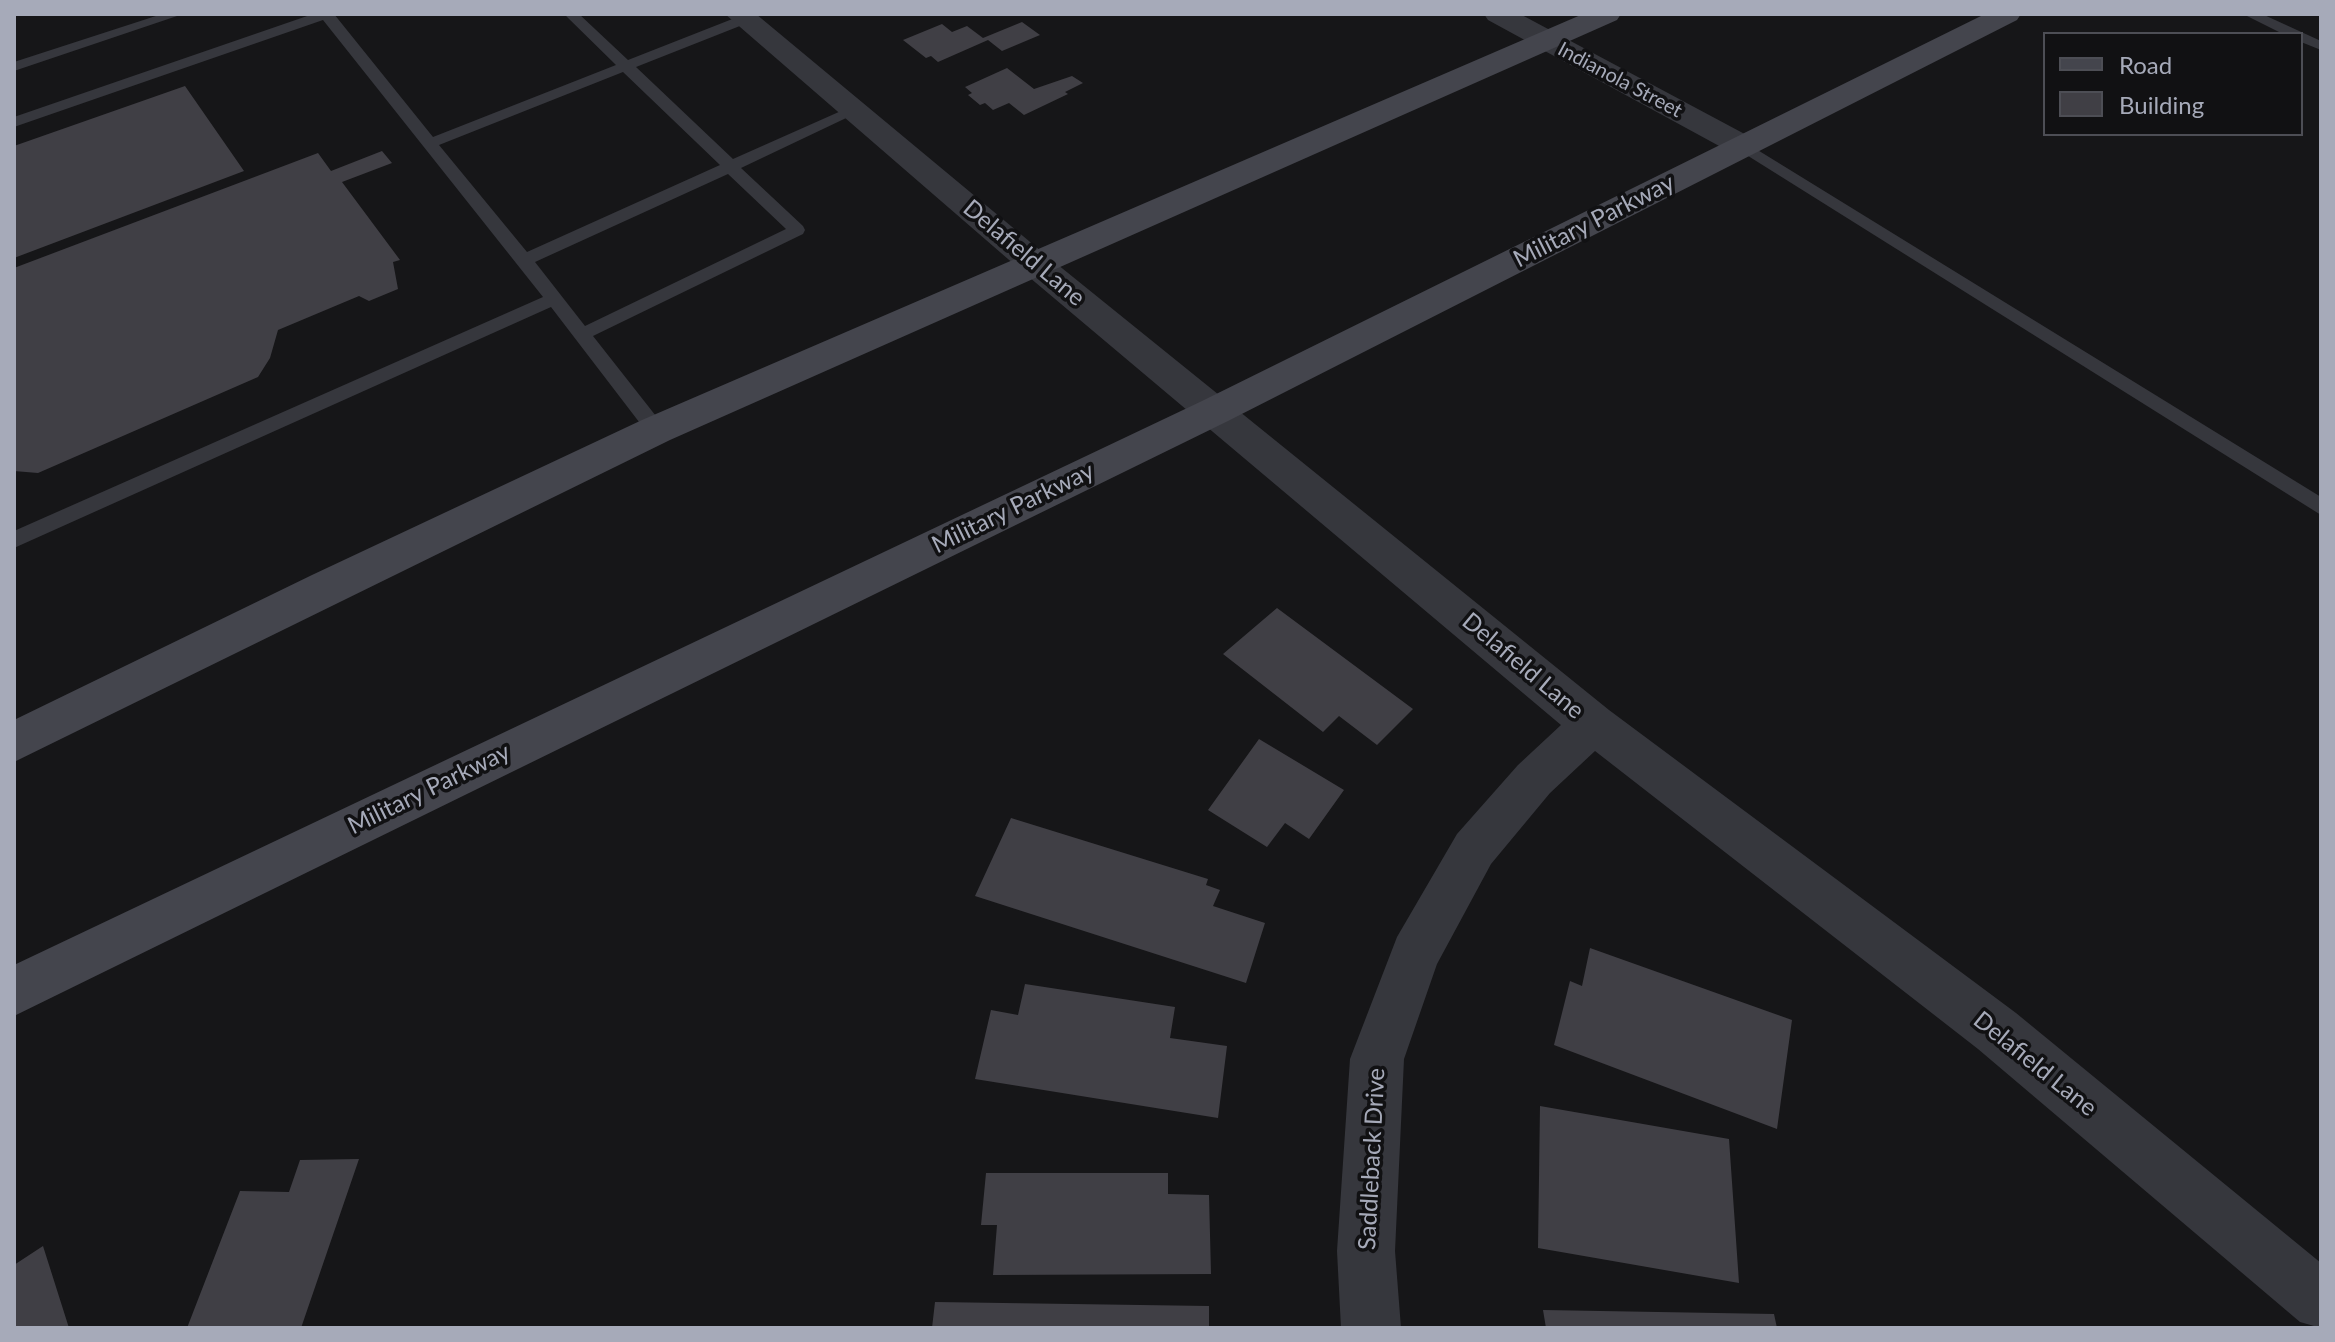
<!DOCTYPE html>
<html>
<head>
<meta charset="utf-8">
<style>
  body { margin:0 }
  #map { position:relative; width:2335px; height:1342px; overflow:hidden; background:#161618; font-family:Lato,sans-serif }
  canvas { display:block }
  .frame { position:absolute; inset:0; border:16px solid #a6aab9; pointer-events:none }
  .legend { position:absolute; left:2043px; top:32px; width:260px; height:104px; box-sizing:border-box; background:#111113; border:2px solid #4d4e55; margin:0; padding:10px 14px; list-style:none; font-size:24px; color:#a6aab9 }
  .legend li { display:flex; align-items:center; gap:16px; height:40px }
  .legend b { width:40px; border:2px solid #4d4e55 }
</style>
</head>
<body>
<div id="map">
<canvas width="2335" height="1342"></canvas>
<div class="frame"></div>
<ul class="legend">
<li><b style="height:10px;background:#44454d"></b>Road</li>
<li><b style="height:22px;background:#403f45"></b>Building</li>
</ul>
</div>
<script>
const ctx = document.querySelector('canvas').getContext('2d');
ctx.lineJoin = 'round';
function paint(path, color) { ctx.fillStyle = color; ctx.fill(path, 'evenodd'); }
function write(font, color, halo, rows, align = 'center') {
  ctx.font = font + ' Lato,sans-serif'; ctx.lineWidth = 7; ctx.setLineDash([]); ctx.textBaseline = 'middle'; ctx.strokeStyle = halo; ctx.fillStyle = color; for (const [text, x, y, turn = 0] of rows) {
    ctx.save(); ctx.translate(x, y); ctx.rotate((+turn || 0) * Math.PI / 180); ctx.textAlign = isNaN(turn) ? turn : align; if (halo) ctx.strokeText(text, 0, 0); ctx.fillText(text, 0, 0); ctx.restore();
  }
}
paint(new Path2D(`
  M1022 22 1040 35 1002 51 988 40 938 62 931 56 926 58 903 40 942 24 952 32 967 26 983 38Z
  M1007 68 1034 89 1072 76 1083 83 1065 92 1068 94 1024 115 1009 103 993 110 985 103 980 105 968 95 972 93 965 87Z
  M185 86 244 171 14 258V146Z
  M382 151 392 163 342 182 400 260 393 262 398 289 369 301 359 296 278 330 270 358 258 377 38 473 14 471V268L318 153 331 171Z
  M1277 608 1413 709 1377 745 1339 716 1323 732 1223 654Z
  M1259 739 1344 790 1309 839 1285 823 1267 847 1208 810Z
  M1011 818 1208 879 1206 885 1220 890 1213 906 1265 923 1246 983 975 896Z
  M1590 948 1792 1020 1777 1129 1554 1045 1570 981 1582 986Z
  M1025 984 1175 1007 1170 1038 1227 1046 1218 1118 975 1079 991 1010 1018 1015Z
  M1540 1106 1729 1139 1739 1283 1538 1248Z
  M359 1159 301 1328H187L240 1191 289 1192 300 1160Z
  M986 1173H1168V1194L1209 1195 1211 1274 993 1275 997 1225H981Z
  M43 1246 69 1328H14V1265Z
  M935 1302 1209 1306V1328H932Z
  M1543 1310 1774 1314 1777 1328H1546Z`), '#403f45');
paint(new Path2D(`
  M162 14H183L14 71V62Z
  M313 14H334L433 137 616 65 564 14H579L628 60 740 16H750V22L636 67 733 159 850 107H860L863 110 741 168 803 226 805 230 803 234 593 336 663 425 666 430 663 435H649L551 307 14 548V531L543 297 323 20 14 127V117ZM623 72 720 165 527 252 439 145ZM728 174 786 229 585 326 535 262Z
  M2243 14H2262L2321 41V50L2301 42V34H2283Z
  M1743 141 2321 497V515L1737 149V143Z`), '#36373d');
paint(new Path2D(`
  M725 14H756L1047 256 1609 710 2016 1013 2321 1263V1328L2300 1322 1978 1049 1595 751 1550 793 1491 864 1437 964 1404 1059 1395 1251 1401 1328H1341L1337 1251 1350 1059 1397 937 1457 834 1518 765 1561 725 1023 272Z
  M1484 14H1520L1754 139 1759 146 1754 153 1743 156 1732 153 1488 20Z`), '#36373d');
paint(new Path2D(`
  M1583 14H1621L1617 20 670 440 14 762V720L312 575 642 420Z
  M1985 14H2021L2017 20 1228 421 14 1016V965L1202 401Z`), '#44454d');
write('20px', '#a6aab9', '#111113', [
  ["Indianola Street",1620,80,28]
]);
write('24px', '#a6aab9', '#111113', [
  ["Military Parkway",1594,221,-27],
  ["Delafield Lane",1024,253,40],
  ["Military Parkway",1013,508,-26],
  ["Delafield Lane",1523,666,40],
  ["Military Parkway",429,789,-26],
  ["Delafield Lane",2035,1064,39],
  ["Saddleback Drive",1372,1159,-87]
]);
</script>
</body>
</html>
